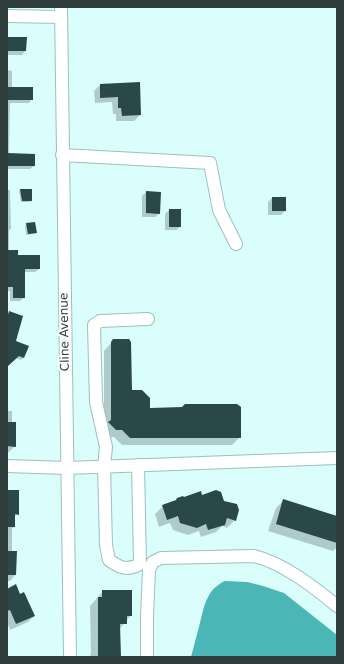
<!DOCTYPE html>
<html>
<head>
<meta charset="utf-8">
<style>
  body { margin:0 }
  #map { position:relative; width:344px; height:664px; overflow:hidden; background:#dafefc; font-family:"DejaVu Sans",sans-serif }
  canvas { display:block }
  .frame { position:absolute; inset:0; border:8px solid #2f3d3d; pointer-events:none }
</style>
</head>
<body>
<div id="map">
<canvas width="344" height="664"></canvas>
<div class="frame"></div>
</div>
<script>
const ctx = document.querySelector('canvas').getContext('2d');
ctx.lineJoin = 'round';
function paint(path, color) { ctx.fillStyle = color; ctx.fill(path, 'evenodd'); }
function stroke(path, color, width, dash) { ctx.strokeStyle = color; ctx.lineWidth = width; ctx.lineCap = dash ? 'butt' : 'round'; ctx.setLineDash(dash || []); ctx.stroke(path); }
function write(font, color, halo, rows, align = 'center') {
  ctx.font = font + ' "DejaVu Sans",sans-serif'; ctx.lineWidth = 4; ctx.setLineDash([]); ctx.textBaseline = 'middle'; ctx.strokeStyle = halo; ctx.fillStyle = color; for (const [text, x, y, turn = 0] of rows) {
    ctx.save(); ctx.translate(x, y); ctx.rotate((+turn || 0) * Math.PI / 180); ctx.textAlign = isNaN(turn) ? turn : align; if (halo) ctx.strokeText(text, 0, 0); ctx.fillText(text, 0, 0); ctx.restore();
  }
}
paint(new Path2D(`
  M225 581 247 582 263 586 284 593 337 635V657H191C194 646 197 634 200 623 204 606 207 589 225 581Z`), '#4ab6b5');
paint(new Path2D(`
  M7 38 25 51 22 55H7Z
  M7 70 12 71V88L32 99 29 103H10L9 154 34 166 30 169H8V190H10L11 229 9 230V251L39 269 35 272H24V298L20 301H10V291H7Z
  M139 83 140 115 134 121H116V114H113L112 102 95 103 94 91 100 85Z
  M21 190 31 200 30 202H21L19 191Z
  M146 192 159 213 156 217H142V196Z
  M272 198 285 211 281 215H268V202Z
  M169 210 180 227 176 230H165V214Z
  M26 224 36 232 34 234 26 235 25 226Z
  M114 340 131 391 149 409 240 437 232 445H122L114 437H108L104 428V351Z
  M7 351 24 357 21 360 16 358 7 366Z
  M7 411H12V423L15 446 9 452H7Z
  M7 491 18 514 14 517V527L12 529V552L15 575 10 581H7Z
  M202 496 223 501 235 520 227 528 222 526 216 532 201 537 199 531 188 535 173 530 170 523 159 527 155 514 163 506Z
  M283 501 337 517V547L333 551 268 531 276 508Z
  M7 590 20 595 34 616 28 622 10 630 7 622Z
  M103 591 131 615 119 630 120 657H90L91 653 90 606Z`), '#0003');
paint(new Path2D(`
  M7 37H27L26 51H7Z
  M140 82 141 115 122 116 121 108H118V97L100 98V84Z
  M7 87H33V100H7Z
  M7 153 35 154V166H7Z
  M20 189H32V201H22Z
  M146 191 161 192 160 214 146 213Z
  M272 197H286V211H272Z
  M169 209H181V227H169Z
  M35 222 37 233 28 234 26 223Z
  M7 250H18V255H40V269H25V298H13V287H7Z
  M9 311 23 316 16 341 29 346 24 358 19 356 7 367V318Z
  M113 339H129L131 342 132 390H142L150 398V408L182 407 185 404H237L241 407V438H130L122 430H116L108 422 111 420V342Z
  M7 422H16V447L7 446Z
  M7 490H19V515L15 514V527H7Z
  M216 490 221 492 224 501 237 504 239 510 236 521 227 518 225 525 208 530 206 524 197 528 180 523 178 516 167 520 162 505 176 500 177 498 183 496 184 497 201 491 202 495Z
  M283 499 337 516V543L276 524Z
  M7 551H17L16 575H7Z
  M16 584 20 594 24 592 35 616 16 624 10 610 7 611V589Z
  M102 590H132V616H127V624H120L121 657H98V597H102Z`), '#294847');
const minor = new Path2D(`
  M61 7 70 657
  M7 16 61 17
  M62 155 210 163 219 210 236 244
  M138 465 140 564C127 571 120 568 109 560L106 545 104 467 106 447 96 402 94 325 100 321 148 319
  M7 466 67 468 337 458
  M147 657V616L149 570 153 562 161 558 254 556C283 563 314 587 337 606`);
stroke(minor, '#9dbfbe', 14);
stroke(minor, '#fff', 12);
write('12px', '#2f3d3d', '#fff', [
  ["Cline Avenue",65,332,-91]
]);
</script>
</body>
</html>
